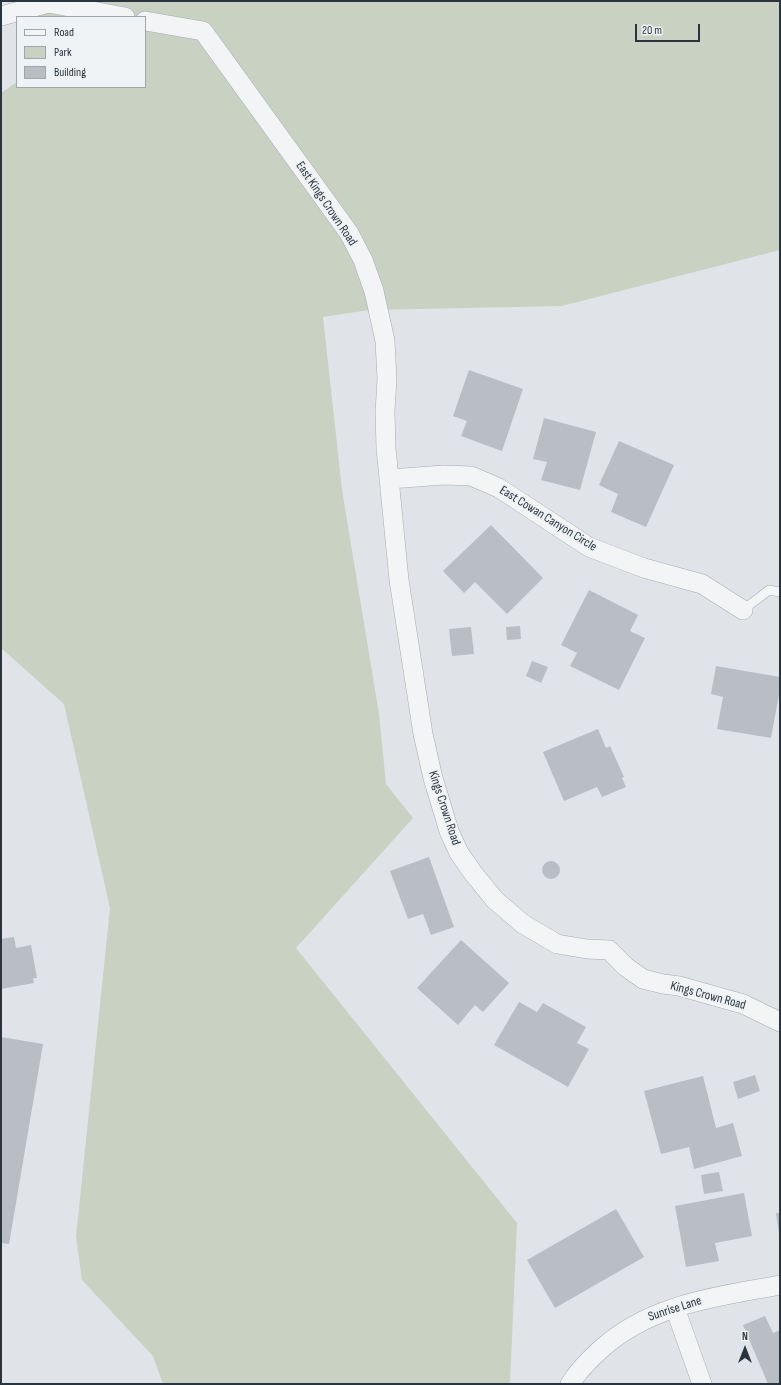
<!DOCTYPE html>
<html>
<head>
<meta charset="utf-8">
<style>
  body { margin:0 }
  #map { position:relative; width:781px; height:1385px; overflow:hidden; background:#e0e4e8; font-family:"Sofia Sans Condensed",sans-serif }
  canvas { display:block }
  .frame { position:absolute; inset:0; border:2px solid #2a343e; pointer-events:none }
  .legend { position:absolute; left:16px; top:16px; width:130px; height:72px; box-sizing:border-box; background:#eff3f5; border:1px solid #a0a7ac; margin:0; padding:5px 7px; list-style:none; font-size:12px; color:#2a343e }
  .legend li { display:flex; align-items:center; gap:8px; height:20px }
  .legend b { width:20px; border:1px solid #a0a7ac }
  .north { position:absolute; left:725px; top:1329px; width:40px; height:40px; -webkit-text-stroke:3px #eff3f5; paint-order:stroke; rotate:0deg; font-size:11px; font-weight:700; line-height:16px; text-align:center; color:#2a343e }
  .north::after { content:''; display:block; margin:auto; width:14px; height:18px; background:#2a343e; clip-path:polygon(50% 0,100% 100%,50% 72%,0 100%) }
  .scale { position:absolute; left:635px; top:24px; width:65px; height:18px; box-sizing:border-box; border:2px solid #2a343e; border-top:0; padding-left:5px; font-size:12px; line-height:14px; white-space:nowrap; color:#2a343e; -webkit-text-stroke:3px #eff3f5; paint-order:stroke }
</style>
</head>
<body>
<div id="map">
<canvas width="781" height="1385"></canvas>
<div class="frame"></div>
<ul class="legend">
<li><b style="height:5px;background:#f2f4f6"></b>Road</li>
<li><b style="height:11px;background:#c8d1c2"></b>Park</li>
<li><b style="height:11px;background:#b8bec4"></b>Building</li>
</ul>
<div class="north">N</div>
<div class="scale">20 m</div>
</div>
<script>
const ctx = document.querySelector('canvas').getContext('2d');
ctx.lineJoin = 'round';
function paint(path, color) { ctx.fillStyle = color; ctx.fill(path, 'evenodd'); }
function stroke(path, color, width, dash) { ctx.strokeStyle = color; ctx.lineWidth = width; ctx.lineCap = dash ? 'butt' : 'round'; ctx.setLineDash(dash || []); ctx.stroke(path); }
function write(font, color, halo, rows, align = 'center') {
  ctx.font = font + ' "Sofia Sans Condensed",sans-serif'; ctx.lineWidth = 4; ctx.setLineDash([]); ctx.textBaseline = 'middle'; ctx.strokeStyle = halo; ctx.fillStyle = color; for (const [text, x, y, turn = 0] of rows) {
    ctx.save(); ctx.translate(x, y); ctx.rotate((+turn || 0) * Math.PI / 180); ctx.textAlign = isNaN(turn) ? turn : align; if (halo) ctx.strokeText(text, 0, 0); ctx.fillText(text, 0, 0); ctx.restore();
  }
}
paint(new Path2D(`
  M12 1H780V250L562 306 369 310 323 317 342 490 379 714 386 784 413 818 296 948 517 1223 510 1384H163L153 1356 82 1280 76 1237 110 908 64 704 1 648V93L17 82V87H145V17H26Z`), '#c8d1c2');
paint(new Path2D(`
  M469 370 523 389 502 451 461 436 467 421 453 416Z
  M544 418 596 432 580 490 541 480 547 462 533 459Z
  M619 441 674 465 646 527 611 512 618 494 599 485Z
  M491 525 543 578 507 614 475 582 464 593 443 571Z
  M589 590 638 615 630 631 645 638 619 690 570 666 577 653 561 645Z
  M520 626 521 639 507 640 506 627Z
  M471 627 474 654 452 656 449 629Z
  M532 661 548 667 541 683 526 676Z
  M716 666 780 677V689L771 738 717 729 723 697 711 694Z
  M598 729 606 748 610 746 624 777 622 778 626 787 602 797 597 787 564 801 543 752Z
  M429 857 454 927 431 935 423 914 408 919 390 871Z
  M542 870a9 9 0 1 1 18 0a9 9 0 1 1-18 0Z
  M14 937 16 948 31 945 37 978H33L34 983 1 989V939Z
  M461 940 509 983 483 1012 475 1005 458 1025 417 988Z
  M519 1002 537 1012 543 1003 586 1027 577 1043 589 1049 568 1087 494 1045Z
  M1 1037 43 1044 9 1244 1 1243Z
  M755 1075 760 1091 738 1099 733 1082Z
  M703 1076 716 1128 733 1123 742 1156 694 1169 689 1147 661 1154 644 1091Z
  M719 1172 723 1191 704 1194 701 1175Z
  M744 1193 752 1236 715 1243 719 1261 686 1267 675 1206Z
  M616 1209 644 1257 555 1308 527 1260Z
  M776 1213H780V1234H779Z
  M765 1316 773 1333 780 1330V1384H768L743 1325Z`), '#b8bec4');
const service = new Path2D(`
  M743 610 769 590 780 592`);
const minor = new Path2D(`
  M1 16 48 3 125 17
  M145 21 203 31 349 233 363 260 374 291 385 341 387 379 385 412 386 448 399 580 423 734 433 778 449 831 459 853 473 873 495 900 523 924 557 944 587 949 609 950 626 967 643 979 663 984 679 986 743 1004 780 1022
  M390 479 444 475 471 476 499 488 589 547 644 568 702 584 743 610
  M675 1308 702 1384
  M570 1384C578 1371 589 1360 600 1350 650 1304 716 1297 780 1285`);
stroke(service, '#a6acb2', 10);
stroke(minor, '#a6acb2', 20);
stroke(service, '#f2f4f6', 9);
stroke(minor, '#f2f4f6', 19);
write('13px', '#2a343e', '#eff3f5', [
  ["East Kings Crown Road",326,204,56],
  ["East Cowan Canyon Circle",548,519,32],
  ["Kings Crown Road",444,808,72],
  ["Kings Crown Road",708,996,15],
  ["Sunrise Lane",675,1309,-18]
]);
</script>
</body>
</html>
